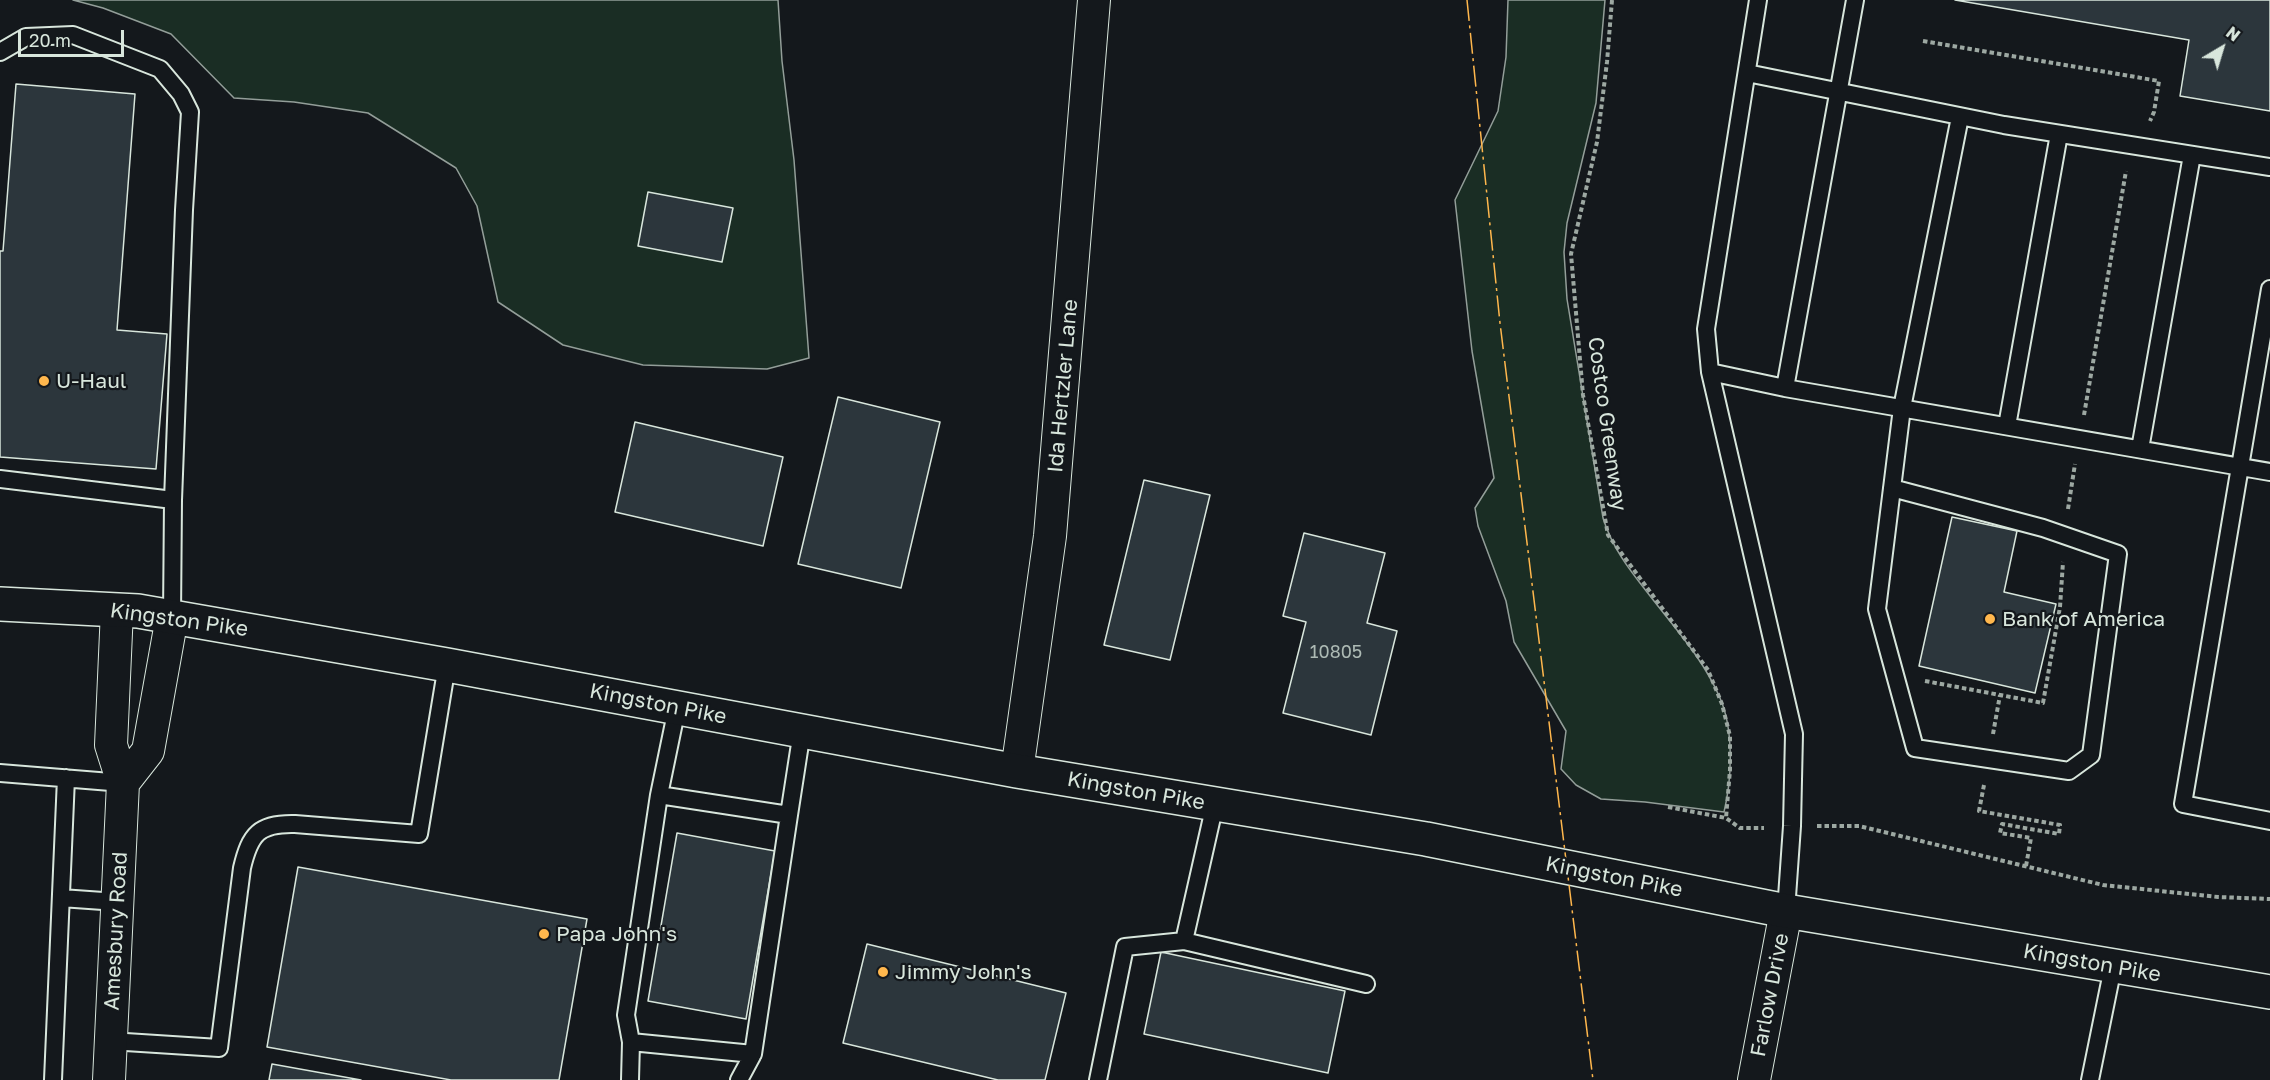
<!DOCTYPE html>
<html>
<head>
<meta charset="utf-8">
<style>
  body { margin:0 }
  #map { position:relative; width:2270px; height:1080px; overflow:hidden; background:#14181c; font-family:"Golos Text",sans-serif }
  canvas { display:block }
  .north { position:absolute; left:2192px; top:18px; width:60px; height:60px; -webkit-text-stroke:4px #14181c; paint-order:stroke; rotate:38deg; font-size:16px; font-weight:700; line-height:24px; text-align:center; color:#d8e6dc }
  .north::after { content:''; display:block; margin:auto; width:21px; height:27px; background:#d8e6dc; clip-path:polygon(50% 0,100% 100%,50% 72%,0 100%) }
  .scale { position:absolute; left:18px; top:30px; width:106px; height:27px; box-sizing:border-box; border:3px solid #d8e6dc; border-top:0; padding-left:8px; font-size:18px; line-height:21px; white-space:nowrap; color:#d8e6dc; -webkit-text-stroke:4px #14181c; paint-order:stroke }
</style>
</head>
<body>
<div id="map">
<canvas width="2270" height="1080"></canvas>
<div class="north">N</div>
<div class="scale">20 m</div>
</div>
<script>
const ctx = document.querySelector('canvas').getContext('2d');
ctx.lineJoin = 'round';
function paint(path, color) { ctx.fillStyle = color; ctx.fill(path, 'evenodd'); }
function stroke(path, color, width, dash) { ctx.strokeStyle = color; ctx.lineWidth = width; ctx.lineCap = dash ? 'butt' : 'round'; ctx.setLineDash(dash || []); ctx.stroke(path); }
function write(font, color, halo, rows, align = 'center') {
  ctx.font = font + ' "Golos Text",sans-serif'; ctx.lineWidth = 4.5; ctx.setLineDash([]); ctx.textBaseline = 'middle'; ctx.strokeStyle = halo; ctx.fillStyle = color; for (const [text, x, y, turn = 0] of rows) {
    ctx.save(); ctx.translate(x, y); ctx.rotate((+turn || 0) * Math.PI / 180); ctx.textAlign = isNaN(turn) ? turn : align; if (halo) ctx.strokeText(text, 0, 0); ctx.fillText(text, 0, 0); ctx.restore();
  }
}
const green = new Path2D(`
  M73 0H778L782 61 794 160 809 358 767 369 643 365 563 345 498 302 477 206 456 168 368 113 294 102 234 98 171 34 103 8Z
  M1508 0H1605L1596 103 1567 223 1564 252 1567 299 1603 518C1612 547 1628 568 1647 592 1673 626 1703 658 1720 698 1734 730 1732 779 1724 812L1645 802 1601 799 1576 785 1561 769 1566 731 1514 642 1506 601 1478 526 1475 508 1494 478 1472 351 1455 200 1498 111 1506 57Z`);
paint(green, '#1a2d24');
stroke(green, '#939e99', 1.5);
const building = new Path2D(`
  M1955 0H2270V111L2180 96 2189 40Z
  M16 84 135 94 117 330 167 334 156 469 0 457V251H3Z
  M648 192 733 208 722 262 638 246Z
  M838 397 940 422 901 588 798 564Z
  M635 422 783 457 763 546 615 512Z
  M1144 480 1210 495 1170 660 1104 645Z
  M1952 517 2017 531 2004 592 2056 604 2035 693 1919 666Z
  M1304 533 1385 553 1367 623 1397 631 1371 735 1283 713 1306 622 1283 616Z
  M677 833 775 851 746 1019 648 1001Z
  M298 867 587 919 559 1080H451L267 1047Z
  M867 944 1066 993 1045 1080H998L843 1043Z
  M1161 952 1345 991 1328 1073 1144 1034Z
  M272 1064 361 1080H269Z`);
paint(building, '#2c363c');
stroke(building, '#d8e6dc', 1.5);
const lane = new Path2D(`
  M0 52 26 37 73 35 160 69 181 94 190 112 184 210 173 500 172 617
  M1747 73 2004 125 2270 167
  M2270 289 2183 804 2270 821
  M1710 372 1706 329 1758 0
  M1785 388 1855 0
  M2007 426 2059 134
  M2140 449 2192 155
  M0 479 173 500
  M1892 488 2043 528 2118 554 2091 755 2069 771 1915 748 1877 609 1902 408 1960 117
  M0 773 123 783
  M1215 804 1184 941 1366 984
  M789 815 802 731
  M61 898 117 902
  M1786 911 1792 826 1794 734 1710 372 1785 388 2270 472
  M110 1041 219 1048 242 868C250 834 259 823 295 824L419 834 447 665
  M631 1042 753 1054 789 815 659 795
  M53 1080 66 778
  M630 1080 631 1042 626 1015 659 795 677 708
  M739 1080 753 1054
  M1098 1080 1125 947 1184 941
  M2090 1080 2113 967`);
const street = new Path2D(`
  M1017 771 1050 536 1094 0
  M123 783 148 751 172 617
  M109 1080 123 783 111 745 117 610
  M1754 1080 1786 911`);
const primary = new Path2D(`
  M0 604 138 611 447 665 1017 771 1426 839 1786 911 2270 992`);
stroke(lane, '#d8e6dc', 20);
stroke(street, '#d8e6dc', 34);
stroke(primary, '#d8e6dc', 36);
stroke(new Path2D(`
  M1612 0 1607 62 1597 142 1571 254 1583 395 1608 535 1708 670 1722 704 1730 736V770L1726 818
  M1923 41 2159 81 2154 112 2150 121
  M2084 415 2126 171
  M2068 509 2075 464
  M1925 681 2043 703 2060 607 2063 562
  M1993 734 2000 695
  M1984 785 1979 811 2060 825 2059 834 2002 824 2000 833 2031 838 2026 866
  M1668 807 1726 818 1740 828H1764
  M1817 826H1859L2103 885 2218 897 2270 899`), '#9da8a2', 4, [4.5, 3]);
stroke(lane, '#14181c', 16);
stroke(street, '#14181c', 32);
stroke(primary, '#14181c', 33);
stroke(new Path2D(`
  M1467 0 1500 323 1593 1080`), '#ffb74d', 1.5, [21, 4.5, 3, 4.5]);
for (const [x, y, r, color] of [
  [44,381,6,"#ffb74d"],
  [1990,619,6,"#ffb74d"],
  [544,934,6,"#ffb74d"],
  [883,972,6,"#ffb74d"]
]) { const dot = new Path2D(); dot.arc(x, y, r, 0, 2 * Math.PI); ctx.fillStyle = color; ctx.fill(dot); stroke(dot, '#14181c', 2); }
write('18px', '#adbab4', null, [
  ["10805",1336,652]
]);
write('21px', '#d8e6dc', '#14181c', [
  ["U-Haul",56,381],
  ["Bank of America",2002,619],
  ["Papa John's",556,934],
  ["Jimmy John's",895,972]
], 'left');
write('21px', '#d8e6dc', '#14181c', [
  ["Ida Hertzler Lane",1063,386,-85],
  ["Costco Greenway",1607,424,82],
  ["Kingston Pike",179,620,8],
  ["Kingston Pike",658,704,11],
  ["Kingston Pike",1136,791,10],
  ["Kingston Pike",1614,877,11],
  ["Amesbury Road",116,931,-87],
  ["Kingston Pike",2092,963,10],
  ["Farlow Drive",1770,995,-79]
]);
</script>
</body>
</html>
